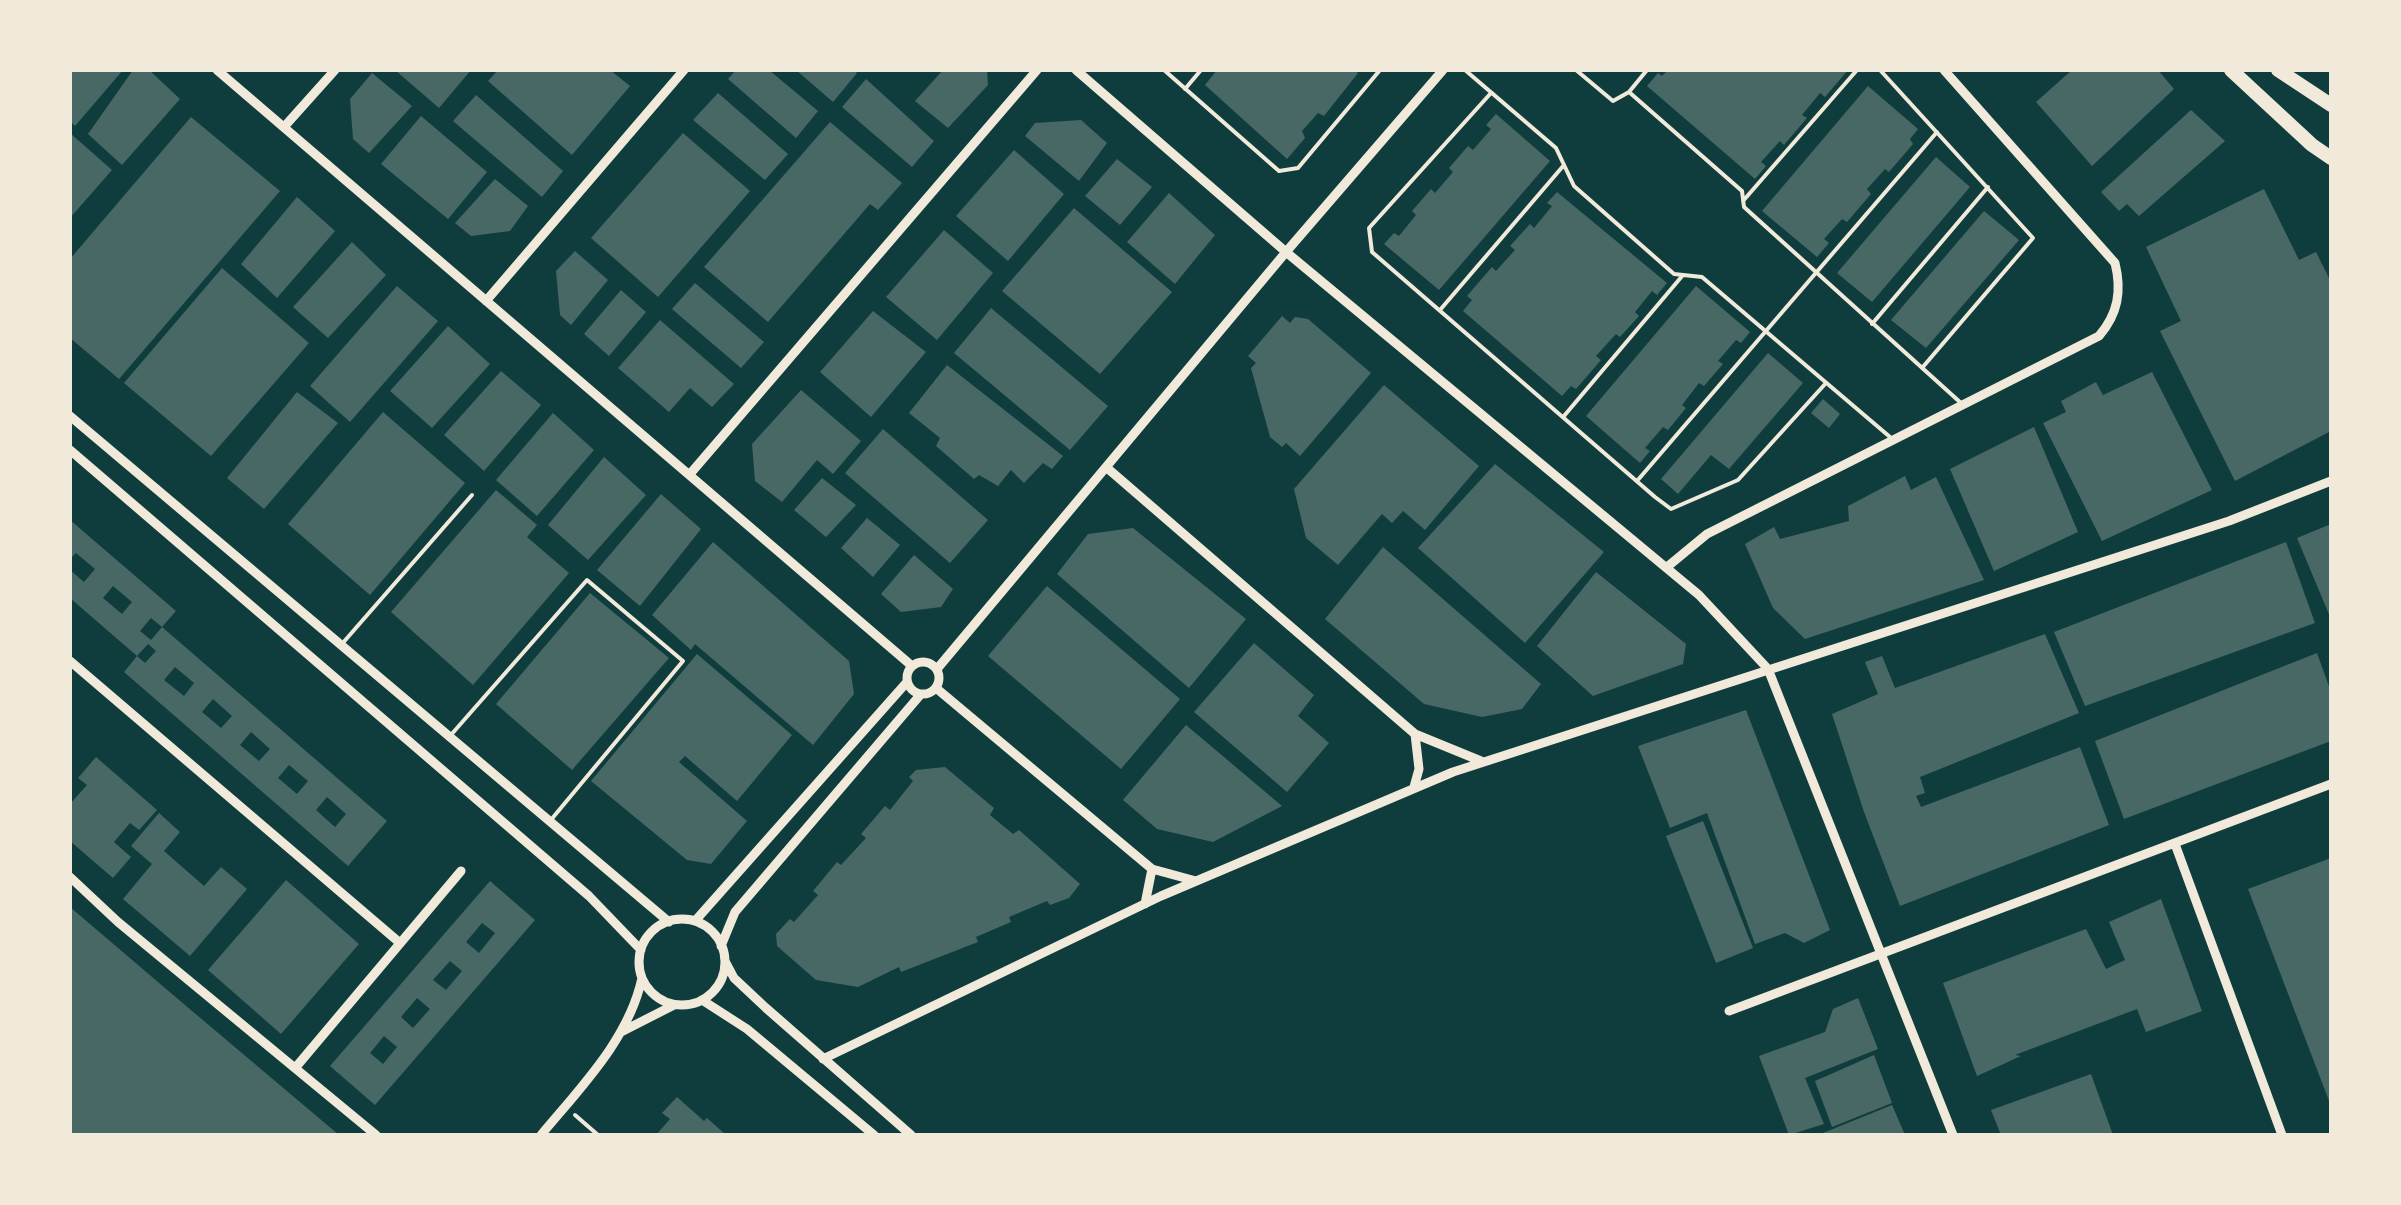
<!DOCTYPE html>
<html>
<head>
<meta charset="utf-8">
<style>
  body { margin:0 }
  #map { position:relative; width:2401px; height:1205px; overflow:hidden; background:#0f3d3e; font-family:"PT Sans",sans-serif }
  canvas { display:block }
  .frame { position:absolute; inset:0; border:72px solid #f1e9da; pointer-events:none }
</style>
</head>
<body>
<div id="map">
<canvas width="2401" height="1205"></canvas>
<div class="frame"></div>
</div>
<script>
const ctx = document.querySelector('canvas').getContext('2d');
ctx.lineJoin = 'round';
function paint(path, color) { ctx.fillStyle = color; ctx.fill(path, 'evenodd'); }
function stroke(path, color, width, dash) { ctx.strokeStyle = color; ctx.lineWidth = width; ctx.lineCap = dash ? 'butt' : 'round'; ctx.setLineDash(dash || []); ctx.stroke(path); }
paint(new Path2D(`
  M70 70H123L75 126 70 121Z
  M133 70H149L180 99 122 165 88 134Z
  M395 70H471L439 108Z
  M498 70H610L630 86 572 155 488 81Z
  M736 70H769L818 111 796 138 728 79Z
  M796 70H854L857 73 833 102Z
  M943 70H987L988 85 948 128 915 101Z
  M1217 70H1354L1358 73 1324 116 1318 113 1302 131 1305 138 1287 159 1205 85Z
  M1668 70H1848L1825 97 1820 93 1802 115 1807 118 1784 145 1780 141 1761 162 1766 166 1755 179 1647 86 1658 73 1662 76Z
  M2072 70H2158L2174 89 2092 166 2036 102Z
  M372 73 412 106 369 153 353 139 350 99Z
  M866 79 934 141 912 167 842 107Z
  M1868 86 1918 129 1910 139 1913 144 1889 172 1885 169 1867 189 1871 194 1847 222 1842 219 1824 239 1829 243 1817 257 1762 211Z
  M718 93 788 154 765 180 693 120Z
  M476 95 563 171 542 197 453 121Z
  M2191 110 2225 141 2139 216 2127 204 2119 211 2101 192Z
  M1496 114 1550 161 1439 290 1384 244 1394 233 1399 236 1416 215 1412 211 1431 189 1435 193 1453 172 1449 168 1468 146 1473 150 1491 129 1486 125Z
  M421 116 487 172 448 219 381 164Z
  M191 117 280 191 119 379 70 338V259Z
  M1081 120 1107 143 1079 181 1025 136 1035 123Z
  M830 122 902 183 878 210 870 204 768 322 704 267Z
  M70 133 112 170 70 218Z
  M683 133 750 191 658 297 591 238Z
  M1014 150 1064 194 1008 261 956 216Z
  M1936 157 1970 187 1872 302 1837 273Z
  M1117 159 1152 187 1120 225 1085 196Z
  M495 179 528 206 510 231 471 236 455 223Z
  M2264 189 2299 260 2316 252 2331 282V431L2235 481 2160 331 2181 321 2146 247Z
  M1557 192 1667 283 1657 295 1652 291 1635 312 1639 316 1620 337 1616 334 1596 356 1601 360 1576 389 1571 386 1562 396 1463 311 1472 300 1467 296 1492 267 1496 271 1515 250 1510 246 1530 224 1534 228 1552 206 1547 203Z
  M1169 193 1215 235 1175 284 1127 242Z
  M297 197 335 231 277 298 241 264Z
  M1074 208 1172 292 1100 374 1002 291Z
  M1984 211 2019 240 1926 348 1891 320Z
  M944 230 993 273 937 340 886 297Z
  M352 242 386 275 328 338 293 307Z
  M575 251 608 280 571 325 560 315 556 271Z
  M222 268 309 343 211 456 124 383Z
  M695 283 764 342 741 368 672 309Z
  M397 286 438 321 350 422 310 386Z
  M1696 286 1750 332 1741 343 1736 340 1718 361 1723 364 1704 386 1699 383 1682 405 1686 408 1668 430 1663 427 1645 448 1650 451 1640 463 1586 416Z
  M621 290 646 312 609 356 584 334Z
  M991 308 1108 406 1070 450 954 353Z
  M873 311 926 352 871 417 820 372Z
  M1282 316 1290 323 1295 317 1308 319 1371 373 1300 456 1286 443 1282 447 1270 437 1251 368 1256 363 1248 356Z
  M660 320 734 384 712 407 690 388 669 412 618 368Z
  M448 326 490 364 432 428 390 391Z
  M1768 353 1803 383 1729 469 1711 455 1678 494 1661 479Z
  M947 365 1063 456 1052 469 1043 463 1024 483 1011 470 998 486 979 475 974 479 936 446 940 438 909 413Z
  M501 371 541 405 484 471 444 435Z
  M2152 372 2212 490 2102 541 2043 423 2066 412 2061 401 2096 382 2103 395Z
  M1384 385 1479 466 1425 530 1403 511 1392 523 1382 514 1338 565 1306 538 1294 489Z
  M801 390 861 441 833 474 817 460 782 502 755 481 752 444Z
  M297 392 338 423 264 509 227 478Z
  M1823 399 1840 414 1829 428 1811 413Z
  M383 412 465 483 370 595 288 524Z
  M553 413 594 450 537 516 496 480Z
  M2034 427 2078 532 1994 571 1950 469Z
  M883 429 988 520 950 563 845 473Z
  M604 457 646 495 588 560 548 525Z
  M1495 464 1604 552 1525 643 1418 548Z
  M1905 476 1911 490 1936 477 1984 580 1805 639 1773 608 1745 544 1774 527 1780 539 1849 521 1848 506Z
  M822 478 856 505 826 537 794 510Z
  M496 490 537 525 527 537 569 573 473 685 391 612Z
  M661 494 701 529 640 606 597 570Z
  M867 518 900 545 873 577 841 548Z
  M70 520 176 611 162 627 151 618 140 631 151 640 162 627 387 821 348 866 124 672 137 656 145 663 156 651 148 644 137 656 70 598V570L84 582 95 569 76 553 70 559ZM113 586 132 602 122 614 103 598ZM175 667 194 683 184 696 164 680ZM213 699 232 716 221 728 202 712ZM251 732 270 749 259 761 240 745ZM289 765 308 781 297 794 278 778ZM327 797 346 814 335 827 316 810Z
  M2331 524V619L2297 538Z
  M1133 528 1246 619 1189 688 1057 574 1088 534Z
  M713 542 849 661 854 694 813 745 695 644 691 650 652 615Z
  M2286 542 2315 623 2085 706 2054 632Z
  M1383 547 1541 684 1522 709 1482 717 1424 704 1325 619Z
  M914 555 953 589 941 607 901 612 881 594Z
  M1596 572 1686 644 1683 664 1593 696 1537 646Z
  M1047 586 1180 699 1121 769 988 656Z
  M590 593 669 658 572 770 496 704Z
  M2045 634 2079 713 1920 777 1925 793 1916 796 1921 807 2080 747 2109 825 1900 906 1864 812 1832 714 1878 694 1865 662 1882 656 1895 688Z
  M1254 643 1314 695 1298 716 1329 743 1287 792 1194 712Z
  M2317 653 2331 692V741L2124 819 2095 741Z
  M697 654 792 735 737 801 685 756 679 762 747 821 711 864 687 860 591 781Z
  M1746 710 1830 930 1804 943 1785 933 1755 944 1707 813 1670 828 1638 746Z
  M1186 725 1282 806 1213 842 1157 829 1123 800Z
  M96 757 157 810 139 830 130 823 114 842 131 857 113 878 70 841V804L87 785 78 778Z
  M945 767 994 808 990 815 1013 834 1019 830 1080 884 1069 898 1050 905 1047 901 1009 917 1011 922 976 937 978 942 901 972 899 967 858 987 816 980 777 946 776 934 790 919 794 922 818 895 813 891 837 862 841 865 866 838 861 834 885 806 890 810 913 781 909 777 916 770Z
  M159 813 180 832 164 851 204 886 221 867 247 889 190 956 123 899 152 864 131 846Z
  M1703 821 1753 948 1716 963 1666 836Z
  M2331 858V1106L2248 889Z
  M286 880 359 944 281 1034 208 970Z
  M490 881 535 920 375 1105 330 1066ZM482 923 495 933 479 953 466 942ZM450 961 462 971 446 990 433 980ZM417 998 430 1009 413 1028 401 1017ZM384 1036 397 1047 383 1064 370 1053Z
  M2161 899 2202 1011 2146 1032 2137 1009 2015 1055 2021 1056 1977 1076 1943 983 2086 929 2106 969 2125 960 2109 922Z
  M70 907 172 994 339 1135H70Z
  M1858 998 1878 1049 1805 1078 1824 1124 1789 1135 1759 1056 1825 1032 1833 1009Z
  M1874 1055 1892 1103 1832 1127 1815 1081Z
  M2091 1074 2113 1135H2001L1991 1110Z
  M677 1097 704 1121 707 1118 726 1135H656L670 1119 662 1113Z
  M1892 1105 1905 1135H1818Z`), '#486865');
stroke(new Path2D(`
  M575 1115 598 1135`), '#f1e9da', 4);
stroke(new Path2D(`
  M1164 70 1279 171 1298 168 1380 70
  M1465 70 1556 148 1574 186 1674 274 1702 277 1890 437
  M1576 70 1613 101 1629 92 1742 191 1744 207 1961 403
  M1880 70 2033 238 1922 368
  M1185 89 1201 70
  M1629 92 1647 70
  M1491 93 1369 228 1372 252 1655 497 1671 509 1738 480 1826 383
  M1743 201 1857 70
  M1440 310 1564 165
  M1872 324 1988 187
  M1564 416 1683 275
  M1637 481 1937 132
  M341 645 472 495
  M450 736 587 580 683 661 550 821`), '#f1e9da', 4);
stroke(new Path2D(`
  M217 70 912 666
  M1076 70 1286 252 1699 595 1768 669 1953 1135
  M284 127 335 70
  M486 301 684 70
  M70 416 669 922
  M70 450 589 896 641 950
  M1106 467 1415 734 1419 769 1414 787
  M690 474 1037 70
  M1667 567 1707 534 2099 336C2118 314 2122 291 2115 263L1944 70
  M70 661 400 943
  M907 678a16 16 0 1 1 32 0a16 16 0 1 1-32 0Z
  M937 669 1286 252 1443 70
  M936 688 1152 869 1145 904
  M1415 734 1481 761
  M2175 844 2282 1135
  M1152 869 1196 881
  M70 877 118 922 376 1135
  M639 962a43 43 0 1 1 86 0a43 43 0 1 1-86 0Z
  M695 921 907 682
  M721 946 735 912 921 694
  M725 961 734 978 766 1008 911 1135
  M702 1000 747 1029 874 1135
  M1729 1011 2331 784
  M623 1031 674 1005
  M823 1059 1161 896 1453 772 2229 521 2331 481
  M296 1067 461 871
  M541 1135C580 1088 629 1039 642 978`), '#f1e9da', 9);
stroke(new Path2D(`
  M2231 70 2312 145 2331 158
  M2278 70 2331 105`), '#f1e9da', 14);
</script>
</body>
</html>
